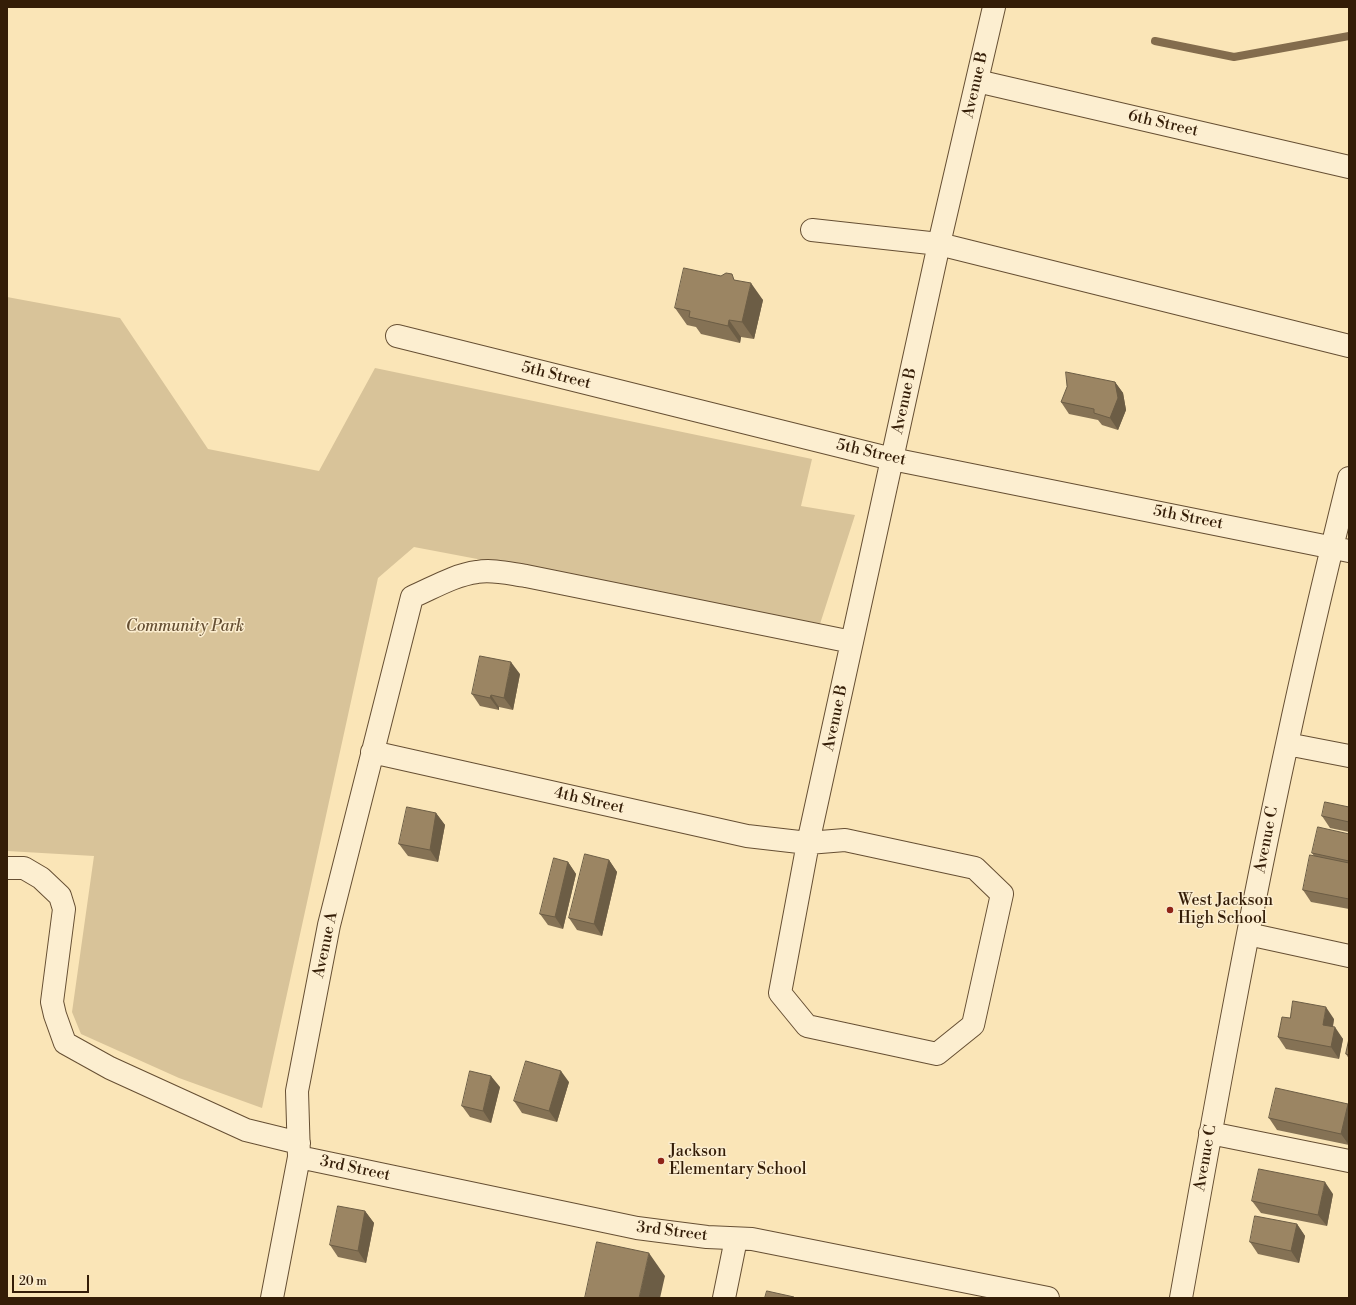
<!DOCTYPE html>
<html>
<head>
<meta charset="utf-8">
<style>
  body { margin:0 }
  #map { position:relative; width:1356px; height:1305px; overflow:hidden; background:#fae5b7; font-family:"Libre Bodoni",serif }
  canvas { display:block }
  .frame { position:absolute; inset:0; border:8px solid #341d07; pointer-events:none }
  .scale { position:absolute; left:12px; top:1275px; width:77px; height:18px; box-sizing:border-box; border:2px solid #341d07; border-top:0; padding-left:5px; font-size:12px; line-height:14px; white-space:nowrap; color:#341d07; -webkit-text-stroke:3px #fceed0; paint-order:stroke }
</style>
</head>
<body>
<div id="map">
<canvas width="1356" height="1305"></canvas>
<div class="frame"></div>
<div class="scale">20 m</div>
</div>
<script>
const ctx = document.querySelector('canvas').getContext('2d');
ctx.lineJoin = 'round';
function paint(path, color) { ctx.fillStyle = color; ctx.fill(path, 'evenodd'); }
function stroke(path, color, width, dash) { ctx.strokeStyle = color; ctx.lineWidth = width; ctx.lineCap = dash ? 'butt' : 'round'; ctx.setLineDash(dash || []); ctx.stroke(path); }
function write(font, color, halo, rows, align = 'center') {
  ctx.font = font + ' "Libre Bodoni",serif'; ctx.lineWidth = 3; ctx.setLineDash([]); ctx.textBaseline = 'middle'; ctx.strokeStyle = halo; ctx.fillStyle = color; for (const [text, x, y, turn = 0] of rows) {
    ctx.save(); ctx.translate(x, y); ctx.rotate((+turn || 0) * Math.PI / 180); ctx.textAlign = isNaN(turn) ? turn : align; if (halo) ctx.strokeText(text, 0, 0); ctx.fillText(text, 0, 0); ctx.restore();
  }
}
paint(new Path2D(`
  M7 297 120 318 208 449 319 471 375 368 812 459 801 506 855 515 820 624 414 547 378 578 262 1108 179 1078 81 1034 72 1012 94 856 7 851Z`), '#d8c399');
stroke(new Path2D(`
  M1155 41 1234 57 1349 36`), '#836c4d', 8);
const minor = new Path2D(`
  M977 81 1349 167
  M812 230 939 244 1349 346
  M397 336 892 459 1349 551
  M1287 744 1349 756
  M372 752 747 836 808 843 845 840 975 868 1002 894 973 1025 937 1054 807 1026 780 993 808 843 939 244 994 7
  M7 868H24L41 878 60 896 64 909 52 1002 55 1015 65 1043 110 1068 246 1130 299 1143
  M1248 934 1349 956
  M1210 1133 1349 1161
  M299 1157 637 1228 707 1237 752 1239 1048 1298
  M272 1298 299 1157 297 1091 329 925 412 597C433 588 454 575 477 572 493 569 511 574 526 576L852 642
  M724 1298 736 1239
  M1181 1298C1214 1113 1247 928 1287 744 1306 655 1327 567 1349 478`);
stroke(minor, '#664f33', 24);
stroke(minor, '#fceed0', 22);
paint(new Path2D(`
  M735 280 763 300 754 339 741 337 740 343 701 334 696 327 687 325 675 308Z
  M1115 382 1123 393 1126 410 1118 430 1102 425 1098 420 1069 414 1061 402Z
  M520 674 513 710 499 707V710L480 706 472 694Z
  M1349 807V832L1330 828 1322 816Z
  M436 813 445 825 438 862 408 856 399 844Z
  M1349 834V909L1311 902 1303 890 1314 856 1312 853Z
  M609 860 617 872 602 936 577 930 569 918Z
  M568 862 576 874 563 929 548 925 540 914Z
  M1290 1018 1334 1019 1333 1027 1343 1039 1339 1059 1286 1049 1278 1037Z
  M1349 1039V1059L1346 1054Z
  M569 1082 557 1122 522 1113 514 1101Z
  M500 1087 491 1123 470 1117 462 1106Z
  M1349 1106V1145L1277 1130 1269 1118Z
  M1333 1194 1327 1226 1261 1213 1252 1201Z
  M365 1211 374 1223 366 1263 338 1257 330 1245Z
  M1297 1224 1305 1236 1299 1263 1258 1254 1250 1242Z`), '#857255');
paint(new Path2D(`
  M751 283 763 300 754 339 742 322Z
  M729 320 741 337 740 343 728 326Z
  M1115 382 1123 393 1126 410 1118 430 1110 418Z
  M511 662 520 674 513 710 504 698Z
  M491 695 499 707V710L490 698Z
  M436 813 445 825 438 862 430 850Z
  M609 860 617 872 602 936 594 924Z
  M568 862 576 874 563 929 555 917Z
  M1326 1007 1334 1019 1331 1036 1323 1025Z
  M1335 1027 1343 1039 1339 1059 1331 1047Z
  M561 1071 569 1082 557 1122 549 1111Z
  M491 1076 500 1087 491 1123 483 1111Z
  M1348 1104 1349 1106V1145L1341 1134Z
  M1325 1182 1333 1194 1327 1226 1318 1215Z
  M365 1211 374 1223 366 1263 358 1251Z
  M1297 1224 1305 1236 1299 1263 1291 1251Z
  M649 1253 665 1276 660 1298H639Z`), '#6c5d45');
const building = new Path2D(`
  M684 268 721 276 726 273 732 274 734 280 751 283 742 322 729 320 728 326 689 317 690 311 675 308Z
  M1066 372 1115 382 1118 398 1110 418 1094 413V409L1061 402 1067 387Z
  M480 656 511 662 504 698 491 695 490 698 472 694Z
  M1325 802 1349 807V822L1322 816Z
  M407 807 436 813 430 850 399 844Z
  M1318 827 1349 834V861L1312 853Z
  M585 854 609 860 594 924 569 918Z
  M1310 855 1349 863V899L1303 890Z
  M554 858 568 862 555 917 540 914Z
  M1293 1001 1326 1007 1323 1025 1335 1027 1331 1047 1278 1037 1282 1017 1290 1018Z
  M1349 1039V1055L1346 1054Z
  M526 1061 561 1071 549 1111 514 1101Z
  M470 1071 491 1076 483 1111 462 1106Z
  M1276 1088 1348 1104 1341 1134 1269 1118Z
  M1259 1169 1325 1182 1318 1215 1252 1201Z
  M338 1206 365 1211 358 1251 330 1245Z
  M1255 1216 1297 1224 1291 1251 1250 1242Z
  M597 1242 649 1253 639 1298H585Z
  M767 1291 794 1297V1298H765Z`);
paint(building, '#9b8563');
stroke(building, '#6c5d45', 1);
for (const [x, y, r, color] of [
  [1170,910,4,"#8f2418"],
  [661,1161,4,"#8f2418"]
]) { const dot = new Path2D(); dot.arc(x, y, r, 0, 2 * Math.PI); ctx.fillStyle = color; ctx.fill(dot); stroke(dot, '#fceed0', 1.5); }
write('16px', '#341d07', '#fceed0', [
  ["Avenue B",976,85,-77],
  ["6th Street",1163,124,13],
  ["5th Street",556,376,14],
  ["Avenue B",905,401,-78],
  ["5th Street",871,453,13],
  ["5th Street",1188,518,11],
  ["Avenue B",836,718,-78],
  ["4th Street",589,801,13],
  ["Avenue C",1267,840,-79],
  ["Avenue A",326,945,-78],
  ["Avenue C",1206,1158,-80],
  ["3rd Street",355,1169,12],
  ["3rd Street",672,1232,7]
]);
write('italic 16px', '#654f33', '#fceed0', [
  ["Community Park",185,627]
]);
write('16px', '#341d07', '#fceed0', [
  ["West Jackson",1178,901],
  ["High School",1178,919],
  ["Jackson",669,1152],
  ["Elementary School",669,1170]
], 'left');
</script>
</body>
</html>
